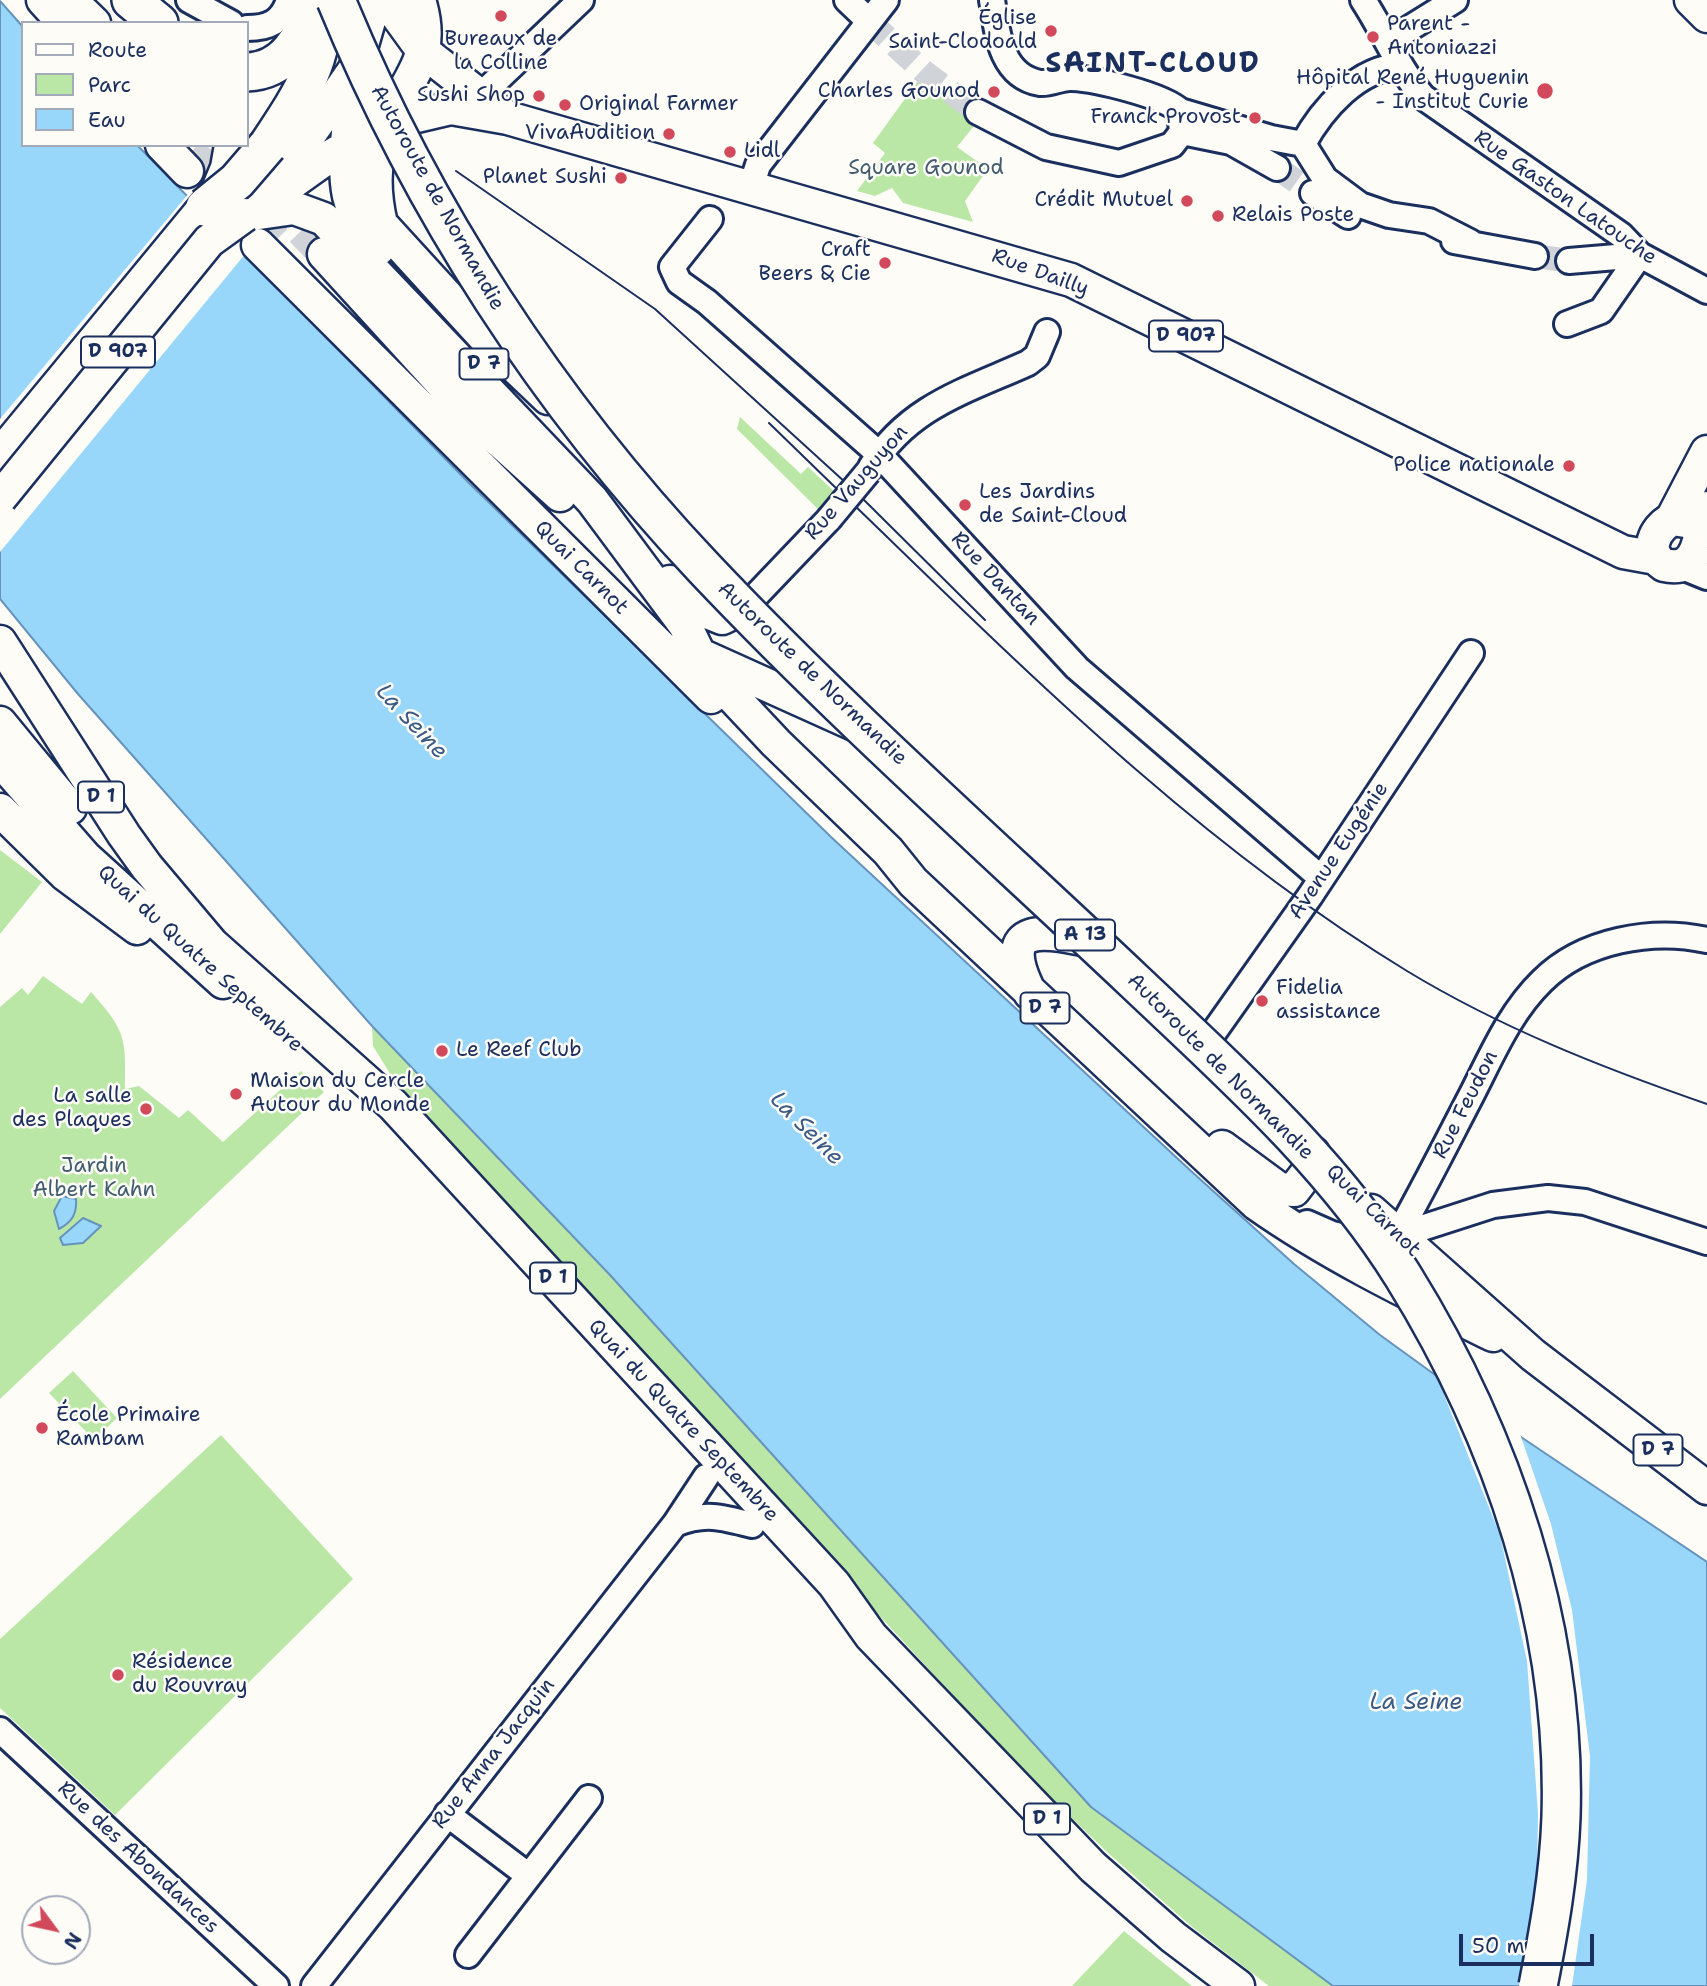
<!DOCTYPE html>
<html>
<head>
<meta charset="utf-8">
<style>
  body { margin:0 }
  #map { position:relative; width:1707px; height:1986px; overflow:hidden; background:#fdfcf7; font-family:"Shantell Sans",sans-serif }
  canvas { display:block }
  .legend { position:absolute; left:21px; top:21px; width:228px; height:126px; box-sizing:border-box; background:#fdfcf7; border:2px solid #a3aaba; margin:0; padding:9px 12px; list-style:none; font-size:21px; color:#1b2f5e }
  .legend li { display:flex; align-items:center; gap:14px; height:35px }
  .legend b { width:35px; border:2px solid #a3aaba }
  .north { position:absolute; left:21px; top:1895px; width:70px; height:70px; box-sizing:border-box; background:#fdfcf7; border:2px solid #a3aaba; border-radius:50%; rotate:123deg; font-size:19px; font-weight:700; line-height:28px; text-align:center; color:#1b2f5e }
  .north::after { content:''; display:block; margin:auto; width:24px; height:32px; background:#d1495b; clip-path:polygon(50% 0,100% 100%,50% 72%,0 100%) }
  .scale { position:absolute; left:1459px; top:1934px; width:135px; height:32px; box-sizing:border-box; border:4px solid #1b2f5e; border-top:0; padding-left:9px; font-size:21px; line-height:24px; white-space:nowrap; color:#1b2f5e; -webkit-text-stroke:5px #fdfcf7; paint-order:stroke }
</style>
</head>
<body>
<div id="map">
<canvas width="1707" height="1986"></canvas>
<ul class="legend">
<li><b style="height:9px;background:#fdfcf7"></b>Route</li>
<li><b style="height:19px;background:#bae7a5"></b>Parc</li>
<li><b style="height:19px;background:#98d6fa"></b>Eau</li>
</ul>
<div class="north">N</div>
<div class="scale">50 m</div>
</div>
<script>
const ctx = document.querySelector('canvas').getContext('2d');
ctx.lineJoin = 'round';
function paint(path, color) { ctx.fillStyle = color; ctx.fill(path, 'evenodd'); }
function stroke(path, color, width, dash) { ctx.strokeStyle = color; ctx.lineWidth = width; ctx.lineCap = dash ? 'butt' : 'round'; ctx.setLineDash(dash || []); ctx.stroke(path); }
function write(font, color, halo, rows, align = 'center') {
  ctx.font = font + ' "Shantell Sans",sans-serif'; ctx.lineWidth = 5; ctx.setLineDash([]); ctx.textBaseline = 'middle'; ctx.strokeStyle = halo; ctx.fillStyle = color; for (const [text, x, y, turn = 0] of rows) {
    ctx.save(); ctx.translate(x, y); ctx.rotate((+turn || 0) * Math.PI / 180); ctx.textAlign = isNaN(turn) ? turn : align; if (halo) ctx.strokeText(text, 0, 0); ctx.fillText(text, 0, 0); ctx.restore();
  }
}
paint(new Path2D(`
  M920 78 978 121 957 147 988 169 965 201 973 222 903 203 892 188 875 196 857 191 885 153 873 143Z
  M740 417 801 474 808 467 836 493 822 513 737 429Z
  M0 850 42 882 0 934Z
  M43 976 82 1004 91 992C126 1031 126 1038 125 1089L139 1086 179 1118 188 1110 223 1142 301 1071 324 1092 0 1399V1007L22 988 28 995Z
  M372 1026 610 1275 1091 1807 1333 1986H1269L1191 1926 1108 1853 1020 1768 412 1109 373 1046Z
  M73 1371 117 1418 94 1440 49 1393Z
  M221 1435 353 1579 115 1815 0 1708V1639Z
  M1124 1931 1192 1986H1072Z`), '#bae7a5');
const water = new Path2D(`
  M0 1 23 27V145H137L469 483 831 837 1191 1171 1294 1264 1380 1335 1521 1437 1707 1562V1986H1333L1091 1807 610 1275 372 1026 78 694 0 599Z
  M62 1196 76 1199C77 1214 72 1222 59 1229L54 1211Z
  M83 1218 101 1226 83 1243 63 1245 60 1238Z`);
paint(water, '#98d6fa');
stroke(water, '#6693bc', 2);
paint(new Path2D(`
  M189 193 246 253 0 552V419Z
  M1434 1370 1519 1431 1551 1524 1572 1610 1590 1756 1587 1880 1572 1986H1519L1537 1871 1538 1814 1527 1661 1500 1535Z`), '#fdfcf7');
stroke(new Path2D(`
  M869 21 924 72 978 112
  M1277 168 1313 193
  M1535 256 1569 261`), '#d0d3d8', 24, [24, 12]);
stroke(new Path2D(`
  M191 152 276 240
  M268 196 324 254`), '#d0d3d8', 32, [32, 16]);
const minor = new Path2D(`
  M189 0 231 23
  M847 0 869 21
  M1363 0C1384 32 1398 68 1423 97L1621 235 1640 255 1707 291
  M247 28C269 28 282 22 289 0
  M1389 41 1455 0
  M480 96 581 0
  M1180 111 1271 138 1303 144 1325 179 1360 205 1389 215 1429 221 1470 242
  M978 112 1046 147 1119 163 1172 145 1182 132 1180 111C1163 95 1096 79 1072 78 1062 77 1051 84 1040 83 1000 76 997 31 992 0
  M1182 132 1231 142 1277 168
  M1303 144C1322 109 1358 68 1400 66
  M751 187 758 165 886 0
  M1313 193 1348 216
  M710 219 672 267 679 282 707 302 879 454 1077 668 1321 878
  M1454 241 1535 256
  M1569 261 1640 255
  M1567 324 1601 311 1640 255
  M871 467C909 406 966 391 1028 363L1037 356 1047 332
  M1680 566 1707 577
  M745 607 829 519
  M1204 1046 1310 896 1471 653
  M1307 1223 1332 1234 1357 1240 1397 1236 1493 1205 1548 1198 1585 1202 1707 1242
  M1397 1236C1423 1190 1447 1142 1472 1094 1492 1055 1510 1012 1542 981 1583 940 1652 928 1707 940
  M675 1524C704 1512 722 1517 752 1525
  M0 1730 276 1986
  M447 1814 529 1876
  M468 1955 589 1798
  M314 1986 675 1524 706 1477`);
const major = new Path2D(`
  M43 0 64 23
  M70 0 94 23
  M386 0 423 51 504 115
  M419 0C437 57 409 74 388 122 373 154 373 190 381 224L488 341 548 398
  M1691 0 1707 16
  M355 69C352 106 341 159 349 196 354 216 366 233 378 249
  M162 145 187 171
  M257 196 270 177 309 135 355 69 375 0
  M255 209 321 162 387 123 451 108 508 118 1071 280 1623 552 1656 558
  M245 215 294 208 324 219 592 500 685 625 699 654 729 693 776 743 888 851 913 882 1257 1204C1331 1256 1412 1295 1493 1335
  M258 245 711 697
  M324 254 469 413 560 495
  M0 455 217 192 227 168 231 145
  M1672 519 1707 452
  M1700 533 1692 522 1672 519C1655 529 1643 551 1664 565 1701 574 1699 533 1707 508
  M670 582 697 608 722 618 745 607
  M0 642 124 835 147 867 212 944 393 1105 834 1584 871 1636 1093 1867 1173 1937 1238 1986
  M705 657 856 725
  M0 723 70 808
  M0 760 85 857 223 982
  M0 810 66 875 137 928
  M1030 993C993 919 1047 931 1096 942
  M1222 1147 1279 1189 1294 1190 1310 1169 1313 1153
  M1371 1211 1533 1355 1707 1488`);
const highway = new Path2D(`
  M131 0 159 23
  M247 72C284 71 305 38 311 5
  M268 145C299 98 326 60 323 0`);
stroke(minor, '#1b2f5e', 30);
stroke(major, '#1b2f5e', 37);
stroke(highway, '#1b2f5e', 42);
stroke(minor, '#fdfcf7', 24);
stroke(major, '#fdfcf7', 32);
stroke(highway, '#fdfcf7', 37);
stroke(new Path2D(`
  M456 171 655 309 846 483
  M769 423 839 491
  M859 495 985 620
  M852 503C1026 671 1198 844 1407 971 1501 1028 1603 1068 1707 1104`), '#1b2f5e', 2);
const minorBridge = new Path2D(`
  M829 519 868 472`);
const majorBridge = new Path2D(`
  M0 498 209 241 245 215`);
const highwayBridge = new Path2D(`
  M336 0C422 210 548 403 704 568 840 712 989 844 1134 981 1230 1072 1333 1163 1403 1276 1503 1437 1567 1626 1561 1817 1559 1874 1549 1930 1538 1986
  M205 207 237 181 268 145`);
stroke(minorBridge, '#1b2f5e', 30, []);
stroke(majorBridge, '#1b2f5e', 37, []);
stroke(highwayBridge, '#1b2f5e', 42, []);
stroke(minorBridge, '#fdfcf7', 24);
stroke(majorBridge, '#fdfcf7', 32);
stroke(highwayBridge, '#fdfcf7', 37);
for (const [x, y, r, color] of [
  [501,16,7,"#d1495b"],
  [1051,31,7,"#d1495b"],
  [1373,37,7,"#d1495b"],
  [1545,91,9,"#d1495b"],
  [994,92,7,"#d1495b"],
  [539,96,7,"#d1495b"],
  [565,105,7,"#d1495b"],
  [1255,118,7,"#d1495b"],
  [669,134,7,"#d1495b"],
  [730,152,7,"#d1495b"],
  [621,178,7,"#d1495b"],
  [1187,201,7,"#d1495b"],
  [1218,216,7,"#d1495b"],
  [885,263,7,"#d1495b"],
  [1569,466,7,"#d1495b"],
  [965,505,7,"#d1495b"],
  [1262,1001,7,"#d1495b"],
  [442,1051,7,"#d1495b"],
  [236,1094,7,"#d1495b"],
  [146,1109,7,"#d1495b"],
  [42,1428,7,"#d1495b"],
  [118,1675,7,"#d1495b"]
]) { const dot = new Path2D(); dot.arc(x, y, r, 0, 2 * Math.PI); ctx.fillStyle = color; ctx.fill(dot); stroke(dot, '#fdfcf7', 2.5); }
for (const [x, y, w] of [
  [1186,336,74],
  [118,352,74],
  [484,364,49],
  [101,797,46],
  [1085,935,60],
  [1045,1008,49],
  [553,1278,46],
  [1658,1450,49],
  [1047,1819,46]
]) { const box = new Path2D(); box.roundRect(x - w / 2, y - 15.5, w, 31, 5); ctx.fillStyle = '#fdfcf7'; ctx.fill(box); stroke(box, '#1b2f5e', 2); }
write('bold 19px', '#1b2f5e', null, [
  ["D 907",1186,336],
  ["D 907",118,352],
  ["D 7",484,364],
  ["D 1",101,797],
  ["A 13",1085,935],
  ["D 7",1045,1008],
  ["D 1",553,1278],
  ["D 7",1658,1450],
  ["D 1",1047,1819]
]);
write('21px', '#1b2f5e', '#fdfcf7', [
  ["Église",1037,19],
  ["Saint-Clodoald",1037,43],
  ["Parent -",1387,25,"left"],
  ["Antoniazzi",1387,49,"left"],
  ["Bureaux de",501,40,"center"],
  ["la Colline",501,64,"center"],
  ["Hôpital René Huguenin",1529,79],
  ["- Institut Curie",1529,103],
  ["Charles Gounod",980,92],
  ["Sushi Shop",525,96],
  ["Original Farmer",579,105,"left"],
  ["Franck Provost",1241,118],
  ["VivaAudition",655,134],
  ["Lidl",744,152,"left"],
  ["Planet Sushi",607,178],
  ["Crédit Mutuel",1173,201],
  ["Relais Poste",1232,216,"left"],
  ["Craft",871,251],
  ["Beers & Cie",871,275],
  ["Police nationale",1555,466],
  ["Les Jardins",979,493,"left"],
  ["de Saint-Cloud",979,517,"left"],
  ["Fidelia",1276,989,"left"],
  ["assistance",1276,1013,"left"],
  ["Le Reef Club",456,1051,"left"],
  ["Maison du Cercle",250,1082,"left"],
  ["Autour du Monde",250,1106,"left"],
  ["La salle",132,1097],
  ["des Plaques",132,1121],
  ["École Primaire",56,1416,"left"],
  ["Rambam",56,1440,"left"],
  ["Résidence",132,1663,"left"],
  ["du Rouvray",132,1687,"left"]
], 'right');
write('21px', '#435d70', '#fdfcf7', [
  ["Square Gounod",926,169],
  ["Jardin",94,1167],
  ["Albert Kahn",94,1191]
]);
write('21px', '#1b2f5e', '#fdfcf7', [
  ["Autoroute de Normandie",437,198,61],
  ["Rue Gaston Latouche",1565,198,35],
  ["Rue Dailly",1040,273,20],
  ["Rue Vauguyon",857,483,-49],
  ["Quai Carnot",581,568,45],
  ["Rue Dantan",995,579,47],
  ["Autoroute de Normandie",812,674,44],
  ["Avenue Eugénie",1339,851,-56],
  ["Quai du Quatre Septembre",200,959,42],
  ["Autoroute de Normandie",1220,1067,45],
  ["Rue Feudon",1466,1105,-63],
  ["Quai Carnot",1373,1211,44],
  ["Quai du Quatre Septembre",683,1421,47],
  ["Rue Anna Jacquin",494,1754,-52],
  ["Rue des Abondances",138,1858,43]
]);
write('italic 23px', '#3a5985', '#fdfcf7', [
  ["La Seine",411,722,47],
  ["La Seine",806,1129,45],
  ["La Seine",1416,1703]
]);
ctx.letterSpacing = '2px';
write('bold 28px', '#1b2f5e', '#fdfcf7', [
  ["SAINT-CLOUD",1153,65]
]);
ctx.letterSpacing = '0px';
</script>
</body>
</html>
